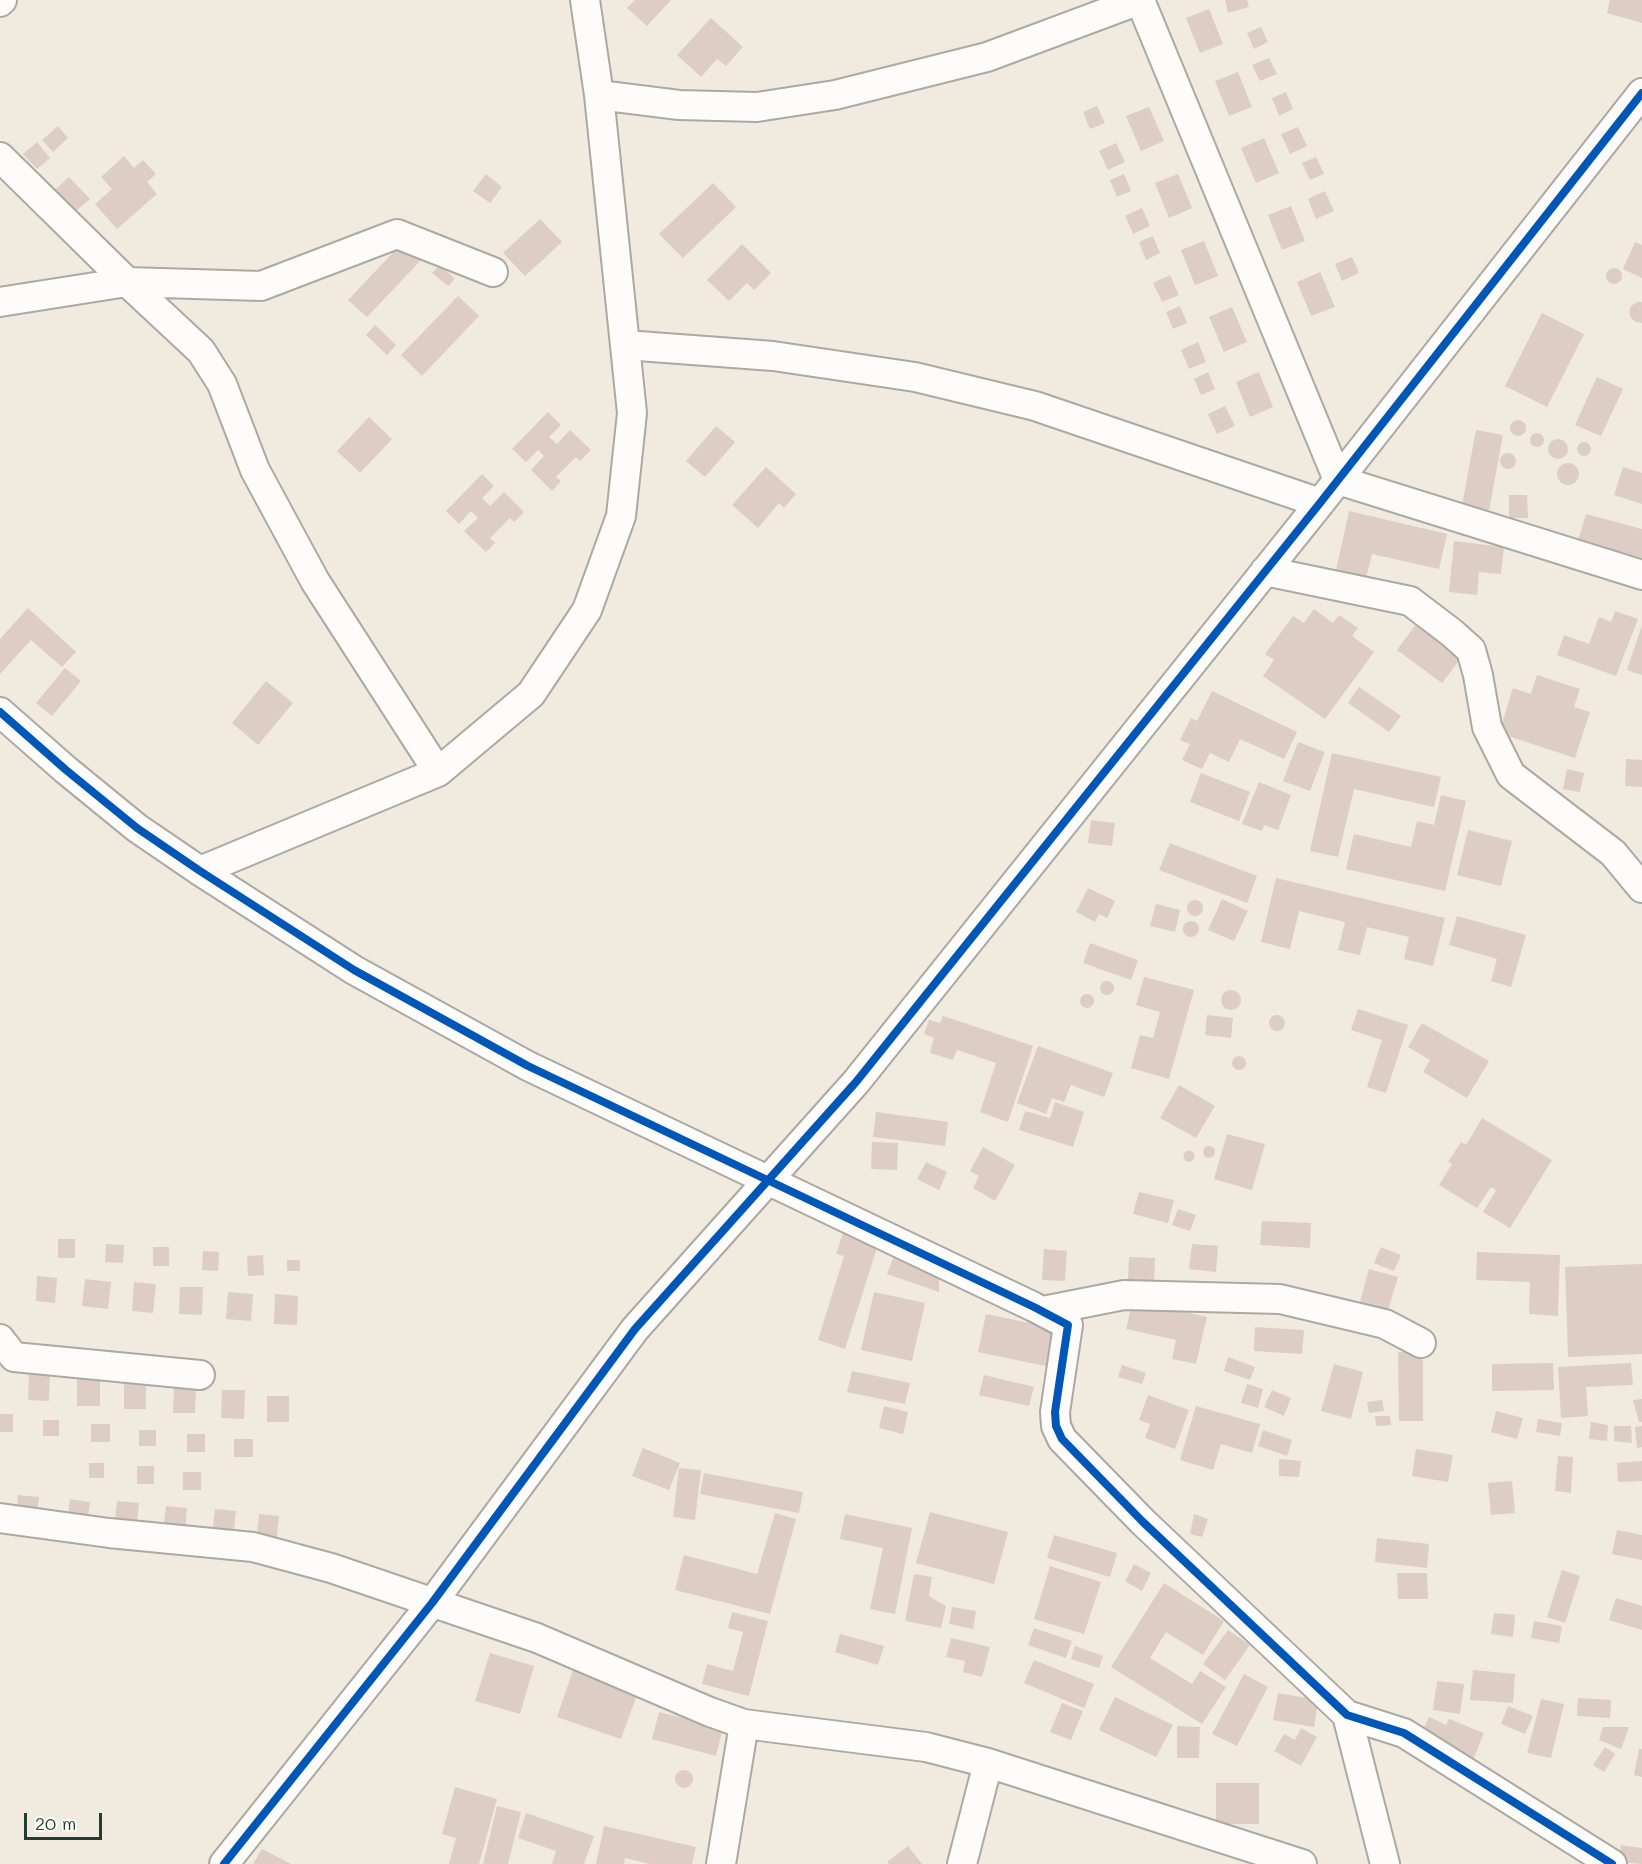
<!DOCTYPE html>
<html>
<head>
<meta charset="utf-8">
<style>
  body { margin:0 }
  #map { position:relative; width:1642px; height:1864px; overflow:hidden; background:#f1eadf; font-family:Mali,sans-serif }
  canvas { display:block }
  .scale { position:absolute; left:24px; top:1813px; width:78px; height:27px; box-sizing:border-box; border:3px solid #1f3d34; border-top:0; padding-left:8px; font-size:18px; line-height:21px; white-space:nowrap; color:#1f3d34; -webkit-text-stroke:4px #fdfcf7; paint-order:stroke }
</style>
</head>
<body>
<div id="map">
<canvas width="1642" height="1864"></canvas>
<div class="scale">20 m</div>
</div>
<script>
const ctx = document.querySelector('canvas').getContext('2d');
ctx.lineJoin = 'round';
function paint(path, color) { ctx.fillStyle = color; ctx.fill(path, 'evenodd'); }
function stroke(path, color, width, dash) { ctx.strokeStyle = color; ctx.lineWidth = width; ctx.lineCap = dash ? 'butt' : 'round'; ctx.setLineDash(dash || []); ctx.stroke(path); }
paint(new Path2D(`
  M635 0H671L647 26 627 8Z
  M1225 0H1247L1249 7 1228 13Z
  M1610 0H1642V23L1607 13Z
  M1209 9 1223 44 1200 53 1186 18Z
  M711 18 743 47 726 66 717 59 701 77 677 55Z
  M1261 27 1268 42 1254 49 1247 33Z
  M1269 58 1277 74 1260 81 1252 65Z
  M1238 72 1252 107 1229 116 1215 81Z
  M1286 92 1293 109 1279 116 1272 98Z
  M1097 106 1105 123 1090 129 1083 112Z
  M1149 107 1164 141 1141 151 1126 116Z
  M58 126 68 138 53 152 42 140Z
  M1298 127 1307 146 1290 154 1281 134Z
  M1264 138 1279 173 1256 183 1241 148Z
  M37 142 50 158 37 169 23 154Z
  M1116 143 1125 162 1108 170 1099 151Z
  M124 156 134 168 143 160 156 174 147 182 157 194 117 229 95 204 112 189 101 177Z
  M1316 157 1324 174 1310 180 1302 163Z
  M486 174 502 187 490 203 473 191Z
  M1124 174 1131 191 1117 197 1110 180Z
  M1178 174 1192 208 1169 218 1155 183Z
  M69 177 90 199 75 212 55 190Z
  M713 183 736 207 683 258 659 234Z
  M1325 191 1334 211 1316 219 1308 199Z
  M1291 206 1305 241 1282 250 1268 215Z
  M1142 208 1150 226 1133 234 1125 216Z
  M540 219 562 242 525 276 503 253Z
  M1153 236 1160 253 1146 260 1139 242Z
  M1204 241 1218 276 1195 285 1181 250Z
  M403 242 422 259 367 317 348 300Z
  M1635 242 1642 245V278L1623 269Z
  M742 244 771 273 754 290 747 283 729 301 707 280Z
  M1352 257 1359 273 1342 281 1335 264Z
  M440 265 455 279 448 286 432 273Z
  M1606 276a8 8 0 1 1 16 0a8 8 0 1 1-16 0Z
  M1320 272 1335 307 1311 316 1297 282Z
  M1170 275 1179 295 1162 302 1153 283Z
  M458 296 479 316 422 376 401 355Z
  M1637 302H1642V323L1636 322 1631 318 1629 312 1631 306Z
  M1180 306 1187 323 1173 329 1166 312Z
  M1232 307 1247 342 1224 352 1209 317Z
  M1542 313 1584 334 1547 407 1505 386Z
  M375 325 396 345 387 355 366 335Z
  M1198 342 1206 362 1189 369 1181 350Z
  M1208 372 1215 389 1201 395 1194 379Z
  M1259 372 1273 407 1250 417 1236 382Z
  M1597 377 1623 389 1601 436 1575 425Z
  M1225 406 1235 426 1217 434 1208 414Z
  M548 412 561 425 549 437 557 444 570 430 591 450 580 461 576 457 556 477 561 481 552 491 531 470 544 456 538 450 526 462 512 449Z
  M369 417 392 439 360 473 337 451Z
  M1510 428a8 8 0 1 1 16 0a8 8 0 1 1-16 0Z
  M716 426 735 442 705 477 686 461Z
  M1476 430 1503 435 1488 516 1461 511Z
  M1530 440a7 7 0 1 1 14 0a7 7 0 1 1-14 0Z
  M1548 449a10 10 0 1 1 20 0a10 10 0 1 1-20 0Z
  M1577 449a7 7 0 1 1 14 0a7 7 0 1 1-14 0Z
  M1500 461a8 8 0 1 1 16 0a8 8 0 1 1-16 0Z
  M1557 474a11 11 0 1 1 22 0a11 11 0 1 1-22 0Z
  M766 467 796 494 784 508 779 503 758 528 732 505Z
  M1623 467 1642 473V504L1614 495Z
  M482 474 494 486 482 498 490 506 504 492 524 512 514 522 510 518 490 538 495 543 486 552 464 531 478 518 471 511 459 524 446 511Z
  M1509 495H1527L1528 518H1509Z
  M1349 511 1447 534 1439 569 1372 554 1365 582 1335 575Z
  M1586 514 1642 529V558L1578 541Z
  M1454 541 1504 547 1501 574 1479 572 1477 595 1449 592Z
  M28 608 76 652 62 667 31 640 0 674V639Z
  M1314 609 1333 623 1339 615 1358 628 1352 636 1374 652 1325 719 1263 676 1274 660 1265 654 1293 616 1304 623Z
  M1615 611 1638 619 1616 676 1557 655 1564 635 1589 644 1599 617 1611 622Z
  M1419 620 1464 654 1442 683 1397 650Z
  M1642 625V675L1627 670Z
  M65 668 81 681 52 716 36 703Z
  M1537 675 1580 689 1574 707 1590 712 1575 758 1499 733 1513 688 1531 694Z
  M266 681 293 703 258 745 232 723Z
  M1359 687 1401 716 1389 732 1348 703Z
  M1212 691 1297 732 1284 759 1240 739 1229 762 1210 753 1202 769 1182 760 1190 744 1180 740 1191 718 1197 721Z
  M1298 742 1325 752 1310 791 1283 781Z
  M1332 753 1441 777 1434 807 1354 789 1338 857 1310 851Z
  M1626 759 1642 760V787L1625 786Z
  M1567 769 1584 773 1580 792 1563 789Z
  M1201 773 1250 792 1239 821 1190 802Z
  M1259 782 1291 795 1278 830 1264 825 1262 831 1242 824Z
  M1441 795 1466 801 1445 891 1346 869 1354 834 1411 847 1417 821 1434 825Z
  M1091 820 1115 823 1112 846 1088 843Z
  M1468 830 1512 841 1501 886 1457 875Z
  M1170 843 1257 876 1247 903 1159 870Z
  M1276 878 1445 918 1433 966 1404 959 1409 937 1367 927 1360 955 1338 950 1345 922 1299 911 1290 949 1261 942Z
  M1088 888 1115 901 1107 918 1099 914 1095 922 1076 912Z
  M1222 899 1248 911 1234 941 1208 930Z
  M1187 908a8 8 0 1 1 16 0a8 8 0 1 1-16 0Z
  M1156 904 1180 910 1175 932 1150 926Z
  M1457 916 1526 935 1511 987 1491 981 1497 959 1449 945Z
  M1183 929a8 8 0 1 1 16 0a8 8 0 1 1-16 0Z
  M1090 943 1138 960 1131 980 1083 963Z
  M1144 977 1194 990 1169 1079 1131 1068 1140 1035 1153 1038 1160 1012 1136 1005Z
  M1100 988a7 7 0 1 1 14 0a7 7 0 1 1-14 0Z
  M1221 1000a10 10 0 1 1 20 0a10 10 0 1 1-20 0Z
  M1080 1001a7 7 0 1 1 14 0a7 7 0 1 1-14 0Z
  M1358 1009 1408 1025 1386 1093 1367 1087 1382 1040 1351 1030Z
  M1207 1015 1233 1018 1231 1038 1205 1035Z
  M1269 1023a8 8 0 1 1 16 0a8 8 0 1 1-16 0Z
  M943 1016 1033 1046 1008 1122 980 1112 996 1063 957 1050 953 1060 930 1053 934 1038 924 1034 929 1020 940 1023Z
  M1422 1023 1489 1061 1467 1098 1423 1072 1430 1060 1408 1047Z
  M1038 1046 1113 1073 1104 1097 1071 1085 1064 1102 1052 1098 1046 1114 1017 1103Z
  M1232 1063a7 7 0 1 1 14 0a7 7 0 1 1-14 0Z
  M1179 1085 1215 1106 1196 1138 1160 1118Z
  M1055 1102 1084 1112 1073 1147 1019 1130 1025 1111 1050 1118Z
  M876 1112 948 1122 945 1146 873 1137Z
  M1482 1118 1552 1160 1510 1228 1483 1212 1496 1190 1491 1187 1477 1208 1439 1185 1452 1164 1448 1162 1461 1142 1466 1145Z
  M1227 1134 1265 1144 1252 1190 1214 1179Z
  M872 1142 898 1143 897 1170 871 1169Z
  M1203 1152a6 6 0 1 1 12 0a6 6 0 1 1-12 0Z
  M983 1147 1015 1165 995 1201 973 1188 979 1176 970 1171Z
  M1183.5 1156a5.5 5.5 0 1 1 11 0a5.5 5.5 0 1 1-11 0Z
  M926 1162 947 1172 939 1190 917 1179Z
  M1139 1192 1174 1200 1168 1223 1133 1214Z
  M1178 1209 1196 1215 1190 1231 1172 1225Z
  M1262 1221 1311 1223 1310 1248 1260 1245Z
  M845 1227 880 1238 845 1349 818 1340 844 1256 836 1254Z
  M58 1239H75V1258H58Z
  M106 1244 124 1245 123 1263 105 1262Z
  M1192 1244 1218 1246 1216 1272 1189 1269Z
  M153 1247H169V1266H153Z
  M1381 1247 1401 1255 1394 1271 1374 1263Z
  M1044 1249 1067 1251 1065 1281 1042 1280Z
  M203 1251 219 1252 218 1271 202 1270Z
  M896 1251 939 1266V1292L887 1274Z
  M1477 1252 1560 1255 1558 1316 1529 1314 1530 1282 1476 1280Z
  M263 1255 264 1275 248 1276 247 1256Z
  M1129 1257 1155 1258 1154 1281 1128 1280Z
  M287 1260H300V1271H287Z
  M1642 1264V1354L1568 1357 1565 1267Z
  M1369 1269 1398 1277 1388 1310 1360 1302Z
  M37 1276 57 1278 55 1303 36 1301Z
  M85 1279 111 1282 108 1309 82 1306Z
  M134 1282 156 1284 153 1313 132 1311Z
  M180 1287H203L202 1315 179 1314Z
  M228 1292 253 1294 251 1321 226 1319Z
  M874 1292 925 1303 912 1361 861 1350Z
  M275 1294 298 1296 297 1325 274 1324Z
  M1133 1300 1207 1317 1196 1364 1172 1359 1176 1340 1126 1329Z
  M986 1314 1059 1329 1050 1367 978 1352Z
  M1255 1327 1304 1330 1302 1354 1254 1351Z
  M1398 1352H1423V1421H1399Z
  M1228 1357 1255 1367 1250 1380 1224 1371Z
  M1553 1363 1554 1390 1492 1391V1364Z
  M1631 1363 1633 1385 1586 1387 1588 1416 1561 1418 1558 1367Z
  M1334 1364 1363 1372 1351 1419 1321 1411Z
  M1122 1365 1146 1373 1142 1384 1118 1377Z
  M852 1371 910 1383 905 1404 847 1392Z
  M29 1373H50L49 1401 28 1400Z
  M984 1375 1034 1387 1029 1406 979 1395Z
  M77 1378H100V1406H77Z
  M124 1381H146V1409H124Z
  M1247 1384 1263 1389 1258 1408 1241 1403Z
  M174 1385H196L195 1413H173Z
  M222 1390H245L244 1419 221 1418Z
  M1272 1390 1291 1398 1284 1416 1264 1407Z
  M1148 1395 1189 1410 1175 1449 1145 1438 1150 1424 1139 1420Z
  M267 1396H289V1422H267Z
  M1642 1399V1422H1639L1633 1400Z
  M1382 1400 1384 1411 1369 1413 1367 1402Z
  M884 1406 908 1412 903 1434 879 1428Z
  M1196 1406 1260 1424 1252 1453 1221 1444 1213 1470 1180 1460Z
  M1496 1411 1523 1418 1517 1439 1491 1432Z
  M0 1414H13V1432H0Z
  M1375 1416H1390L1391 1425 1376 1426Z
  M1538 1419 1562 1423 1560 1436 1536 1432Z
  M43 1420H59V1436H43Z
  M1591 1422 1608 1425 1607 1441 1589 1439Z
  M91 1424H110V1442H91Z
  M1614 1426H1631L1632 1443 1614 1441Z
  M1642 1426V1447L1637 1448 1635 1427Z
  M139 1430H156V1446H139Z
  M1263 1430 1292 1440 1287 1456 1258 1446Z
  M187 1434H205V1452H187Z
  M234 1439H253V1457H234Z
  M643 1448 680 1463 669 1490 632 1476Z
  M1416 1449 1453 1455 1448 1482 1412 1476Z
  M1558 1456 1573 1457 1571 1493 1555 1491Z
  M1279 1459 1301 1461 1299 1477 1279 1476Z
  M1642 1461V1481L1618 1482 1617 1463Z
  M89 1463H104V1478H89Z
  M137 1466H154V1484H137Z
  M679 1468 701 1470 695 1520 673 1517Z
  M183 1472H201V1490H183Z
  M704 1473 803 1492 799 1513 700 1494Z
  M1512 1481 1515 1513 1491 1515 1488 1483Z
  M18 1495 39 1497 36 1520 16 1518Z
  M70 1499 90 1502 87 1525 67 1523Z
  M117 1501 139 1503 136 1531 114 1529Z
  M166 1506 187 1508 185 1535 163 1533Z
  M215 1509 236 1511 233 1539 212 1537Z
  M930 1512 1008 1532 994 1584 916 1563Z
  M775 1513 796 1519 770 1614 675 1590 684 1555 757 1574Z
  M259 1514 279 1516 276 1544 256 1542Z
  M845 1514 912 1528 895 1614 870 1609 883 1548 840 1539Z
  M1194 1514 1208 1519 1202 1537 1190 1534Z
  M1617 1530 1642 1535V1560L1612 1554Z
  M1054 1535 1117 1553 1110 1577 1047 1558Z
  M1377 1538 1429 1544 1427 1568 1375 1562Z
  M1134 1564 1151 1573 1142 1591 1125 1581Z
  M1050 1566 1101 1582 1084 1634 1034 1619Z
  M1562 1570 1580 1576 1565 1623 1547 1617Z
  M1397 1573H1427L1428 1599H1398Z
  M914 1574 932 1577 929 1596 946 1606 941 1628 905 1621Z
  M1164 1583 1224 1621 1203 1655 1166 1632 1150 1658 1192 1684 1200 1671 1226 1687 1202 1724 1111 1667Z
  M1616 1598 1642 1606V1630L1609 1620Z
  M952 1607 976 1611 973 1629 949 1624Z
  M732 1612 768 1621 749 1696 702 1684 707 1664 733 1671 743 1632 728 1628Z
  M1494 1613 1515 1615 1513 1637 1491 1634Z
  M1534 1621 1562 1626 1559 1643 1531 1638Z
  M1034 1628 1072 1641 1066 1658 1028 1645Z
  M1228 1630 1250 1645 1225 1680 1203 1664Z
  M840 1634 884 1646 878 1665 835 1652Z
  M951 1638 990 1647 982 1677 963 1672 965 1661 946 1657Z
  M1075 1646 1103 1656 1099 1668 1071 1659Z
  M490 1653 534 1666 520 1714 475 1701Z
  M1034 1660 1094 1684 1084 1708 1024 1683Z
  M574 1667 639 1689 621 1739 557 1717Z
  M1473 1670 1515 1674 1513 1703 1470 1700Z
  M1244 1674 1268 1687 1237 1746 1212 1734Z
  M1437 1681 1464 1684 1460 1714 1433 1710Z
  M1278 1693 1318 1700 1314 1727 1273 1720Z
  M1115 1697 1173 1725 1156 1757 1099 1730Z
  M1578 1698 1611 1700 1610 1718 1577 1716Z
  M1541 1699 1564 1704 1551 1758 1527 1753Z
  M1062 1703 1083 1711 1071 1740 1050 1732Z
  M1508 1706 1533 1716 1525 1734 1501 1724Z
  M659 1712 723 1728 716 1756 652 1739Z
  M1429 1717 1446 1725 1449 1719 1484 1733 1473 1760 1435 1744 1439 1736 1423 1730Z
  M1177 1726 1200 1727 1199 1758H1177Z
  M1603 1727H1629L1621 1749 1599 1740Z
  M1301 1728 1317 1737 1301 1766 1274 1751 1284 1734 1295 1740Z
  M1605 1747 1615 1754 1604 1772 1593 1765Z
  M1639 1749H1642V1777L1634 1775Z
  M675 1779a9 9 0 1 1 18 0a9 9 0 1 1-18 0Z
  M1216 1783H1259V1824H1216Z
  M455 1787 497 1799 479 1864H449L456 1838 442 1834Z
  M497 1806 521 1812 508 1864H483Z
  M526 1813 594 1836 584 1864H552L556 1851 518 1838Z
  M604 1826 696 1847 692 1864H650L625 1858 624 1864H596Z
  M1621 1845 1642 1848V1864L1619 1862Z
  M908 1846 922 1864H889L887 1862Z
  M262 1849 291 1864H253Z`), '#decdc5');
const street = new Path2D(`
  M1140 0 1338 480 1642 575
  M0 2 2 0
  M599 95 679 105 757 107 835 95 987 57 1140 0
  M0 157 127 282 201 351 222 384 255 470 315 581 438 772
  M0 302 127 282 261 286 397 234 493 272
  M625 345 773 356 915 377 1035 406 1320 503
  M1265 571 1410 601 1452 633 1471 650 1478 675 1487 727 1511 775 1613 853 1642 888
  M0 712 66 770 137 828 200 871 354 970 528 1066 1034 1307 1068 1325 1055 1412 1056 1426 1062 1439 1143 1522 1347 1715 1404 1733 1612 1864
  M200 871 438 772 531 694 587 610 621 516 632 413 599 95 585 0
  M1043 1311 1124 1295 1280 1299 1385 1324 1421 1343
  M0 1339 14 1357 200 1375
  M0 1518 109 1533 253 1547 331 1568 537 1638 710 1712 744 1724 926 1747 988 1763 1302 1864
  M1347 1715 1385 1864
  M224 1864 432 1603 635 1329 856 1082 1320 503 1642 93
  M721 1864 744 1724
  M962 1864 988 1763`);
stroke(street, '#aaaaa2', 32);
stroke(street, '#fdfcfa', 28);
stroke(new Path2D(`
  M0 712 66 770 137 828 200 871 354 970 528 1066 1034 1307 1068 1325 1055 1412 1056 1426 1062 1439 1143 1522 1347 1715 1404 1733 1612 1864
  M224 1864 432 1603 635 1329 856 1082 1320 503 1642 93`), '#0057b8', 8);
</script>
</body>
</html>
